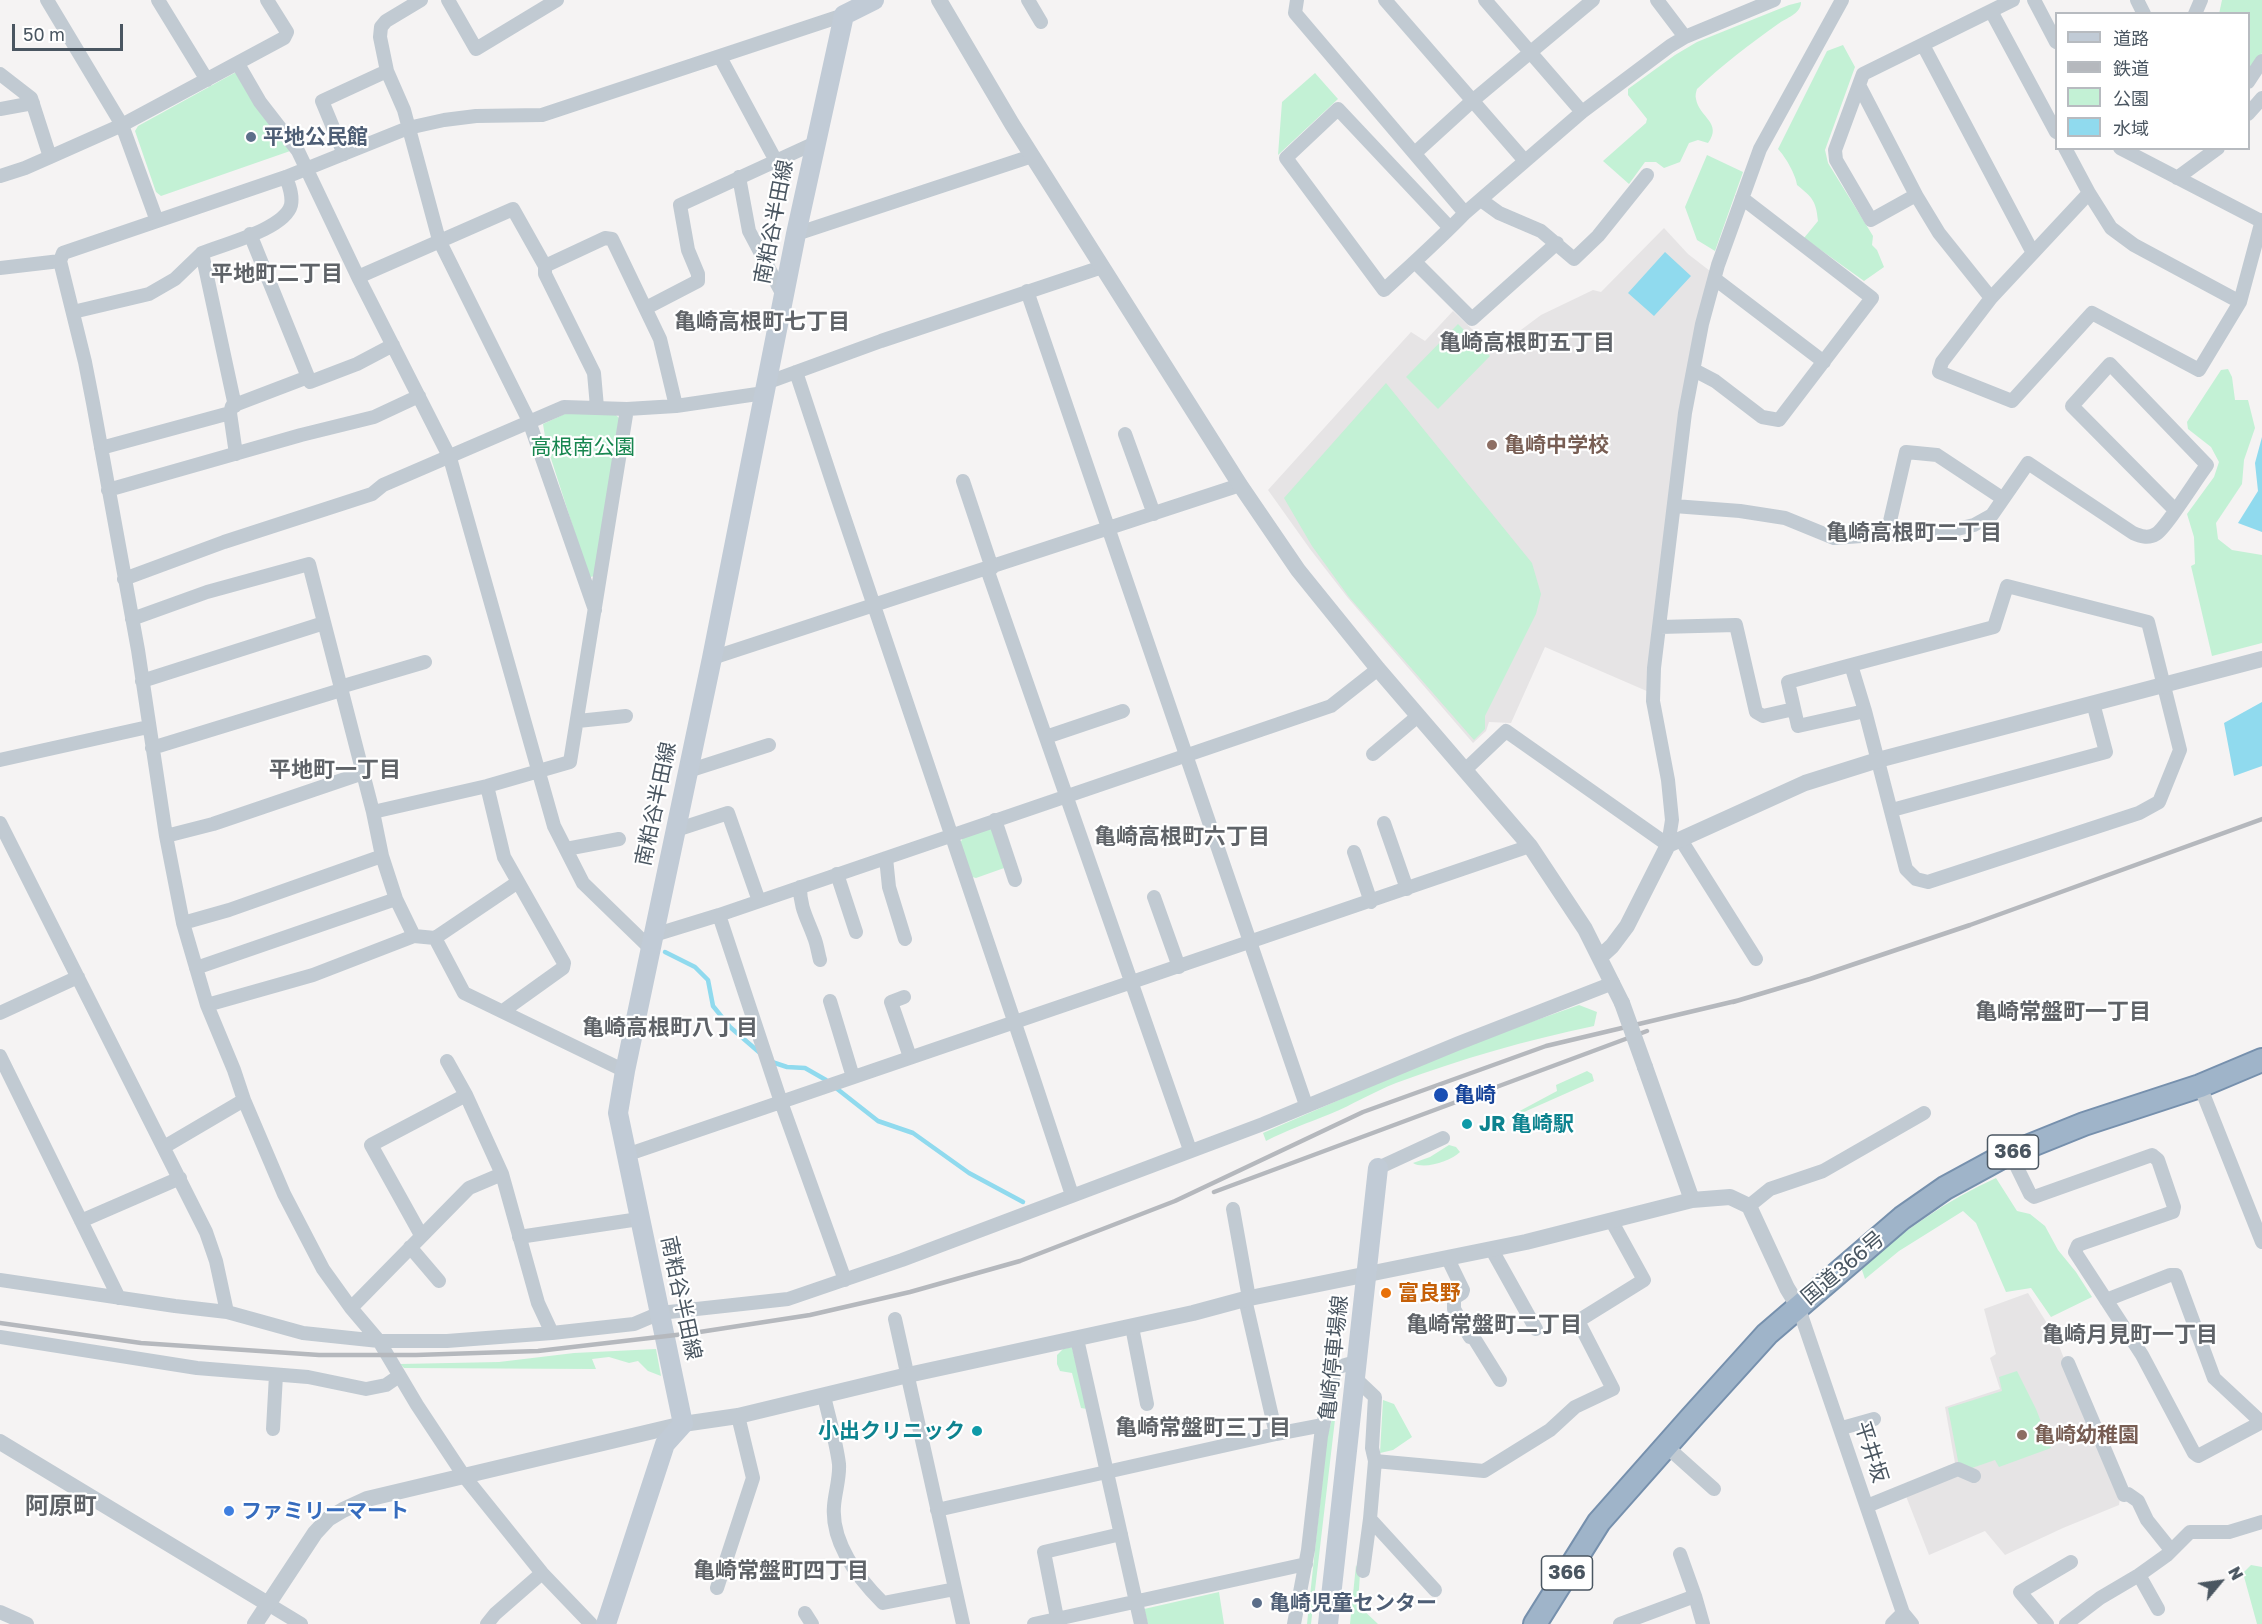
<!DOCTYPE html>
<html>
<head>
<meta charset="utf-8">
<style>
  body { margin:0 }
  #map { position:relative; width:2262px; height:1624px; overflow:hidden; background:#f5f3f3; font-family:"Golos Text","Noto Sans JP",sans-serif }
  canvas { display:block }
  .legend { position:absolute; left:2055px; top:12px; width:195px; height:138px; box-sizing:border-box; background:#fff; border:2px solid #b7bbc0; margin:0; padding:8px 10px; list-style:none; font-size:18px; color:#4a5661 }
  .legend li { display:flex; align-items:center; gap:12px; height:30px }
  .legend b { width:30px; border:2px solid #b7bbc0 }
  .north { position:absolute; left:2190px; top:1552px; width:60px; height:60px; -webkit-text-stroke:4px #fff; paint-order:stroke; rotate:61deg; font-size:16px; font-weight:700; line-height:24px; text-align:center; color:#4a5661 }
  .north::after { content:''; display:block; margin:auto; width:21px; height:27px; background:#4a5661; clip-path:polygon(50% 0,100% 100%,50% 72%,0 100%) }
  .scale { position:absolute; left:12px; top:24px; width:111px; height:27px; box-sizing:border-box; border:3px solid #4a5661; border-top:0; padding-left:8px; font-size:18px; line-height:21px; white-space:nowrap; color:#4a5661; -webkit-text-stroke:4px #fff; paint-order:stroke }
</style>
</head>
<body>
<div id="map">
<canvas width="2262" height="1624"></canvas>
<ul class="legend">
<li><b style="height:8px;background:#c1cbd6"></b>道路</li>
<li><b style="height:8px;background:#b5b8bd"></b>鉄道</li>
<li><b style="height:16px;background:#c3f1d5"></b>公園</li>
<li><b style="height:16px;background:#90daee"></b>水域</li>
</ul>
<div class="north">N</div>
<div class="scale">50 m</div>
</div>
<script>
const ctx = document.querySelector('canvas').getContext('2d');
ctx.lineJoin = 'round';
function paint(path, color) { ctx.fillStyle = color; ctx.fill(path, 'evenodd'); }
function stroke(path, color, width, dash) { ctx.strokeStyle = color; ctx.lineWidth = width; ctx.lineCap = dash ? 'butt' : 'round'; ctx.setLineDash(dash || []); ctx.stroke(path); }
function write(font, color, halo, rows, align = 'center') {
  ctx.font = font + ' "Golos Text","Noto Sans JP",sans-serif'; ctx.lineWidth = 4.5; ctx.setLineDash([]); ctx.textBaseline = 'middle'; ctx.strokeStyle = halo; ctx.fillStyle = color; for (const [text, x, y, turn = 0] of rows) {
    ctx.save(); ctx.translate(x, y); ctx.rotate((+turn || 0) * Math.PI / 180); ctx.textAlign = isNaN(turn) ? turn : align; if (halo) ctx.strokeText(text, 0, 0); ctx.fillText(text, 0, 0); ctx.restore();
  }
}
paint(new Path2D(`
  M1664 228 1688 254 1710 271 1649 692 1545 647 1511 723 1489 722 1486 731 1473 743 1348 598 1310 549 1268 490 1411 332 1425 341 1453 311 1494 350 1541 315 1593 290 1601 292Z
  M2028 1293 2055 1336 2120 1498 2119 1505 2063 1528 2005 1555 1985 1531 1929 1555 1902 1486 1955 1463 1945 1407 2000 1389 1990 1358 1996 1354 1984 1309Z`), '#e6e4e5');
paint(new Path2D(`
  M2222 0H2262V53L2249 75 2248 14H2219Z
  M1801 2C1801 14 1786 18 1778 24 1750 44 1722 65 1697 89 1696 92 1695 96 1696 99 1699 117 1723 123 1708 143L1698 140 1689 143 1680 162 1664 168 1656 162H1645L1629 184 1603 161 1646 123 1647 119 1628 95V89L1675 55 1697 42 1789 5Z
  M1843 45 1855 67 1825 150 1828 163 1873 236 1872 245 1877 250 1884 267 1864 281 1804 238 1818 221C1816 201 1813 198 1797 185 1796 175 1785 156 1778 149L1827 51Z
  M238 71 293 150 161 196 156 192 135 131 138 126Z
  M1315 73 1338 99 1278 155 1282 102Z
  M1707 155 1743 172 1715 251 1697 240 1685 207Z
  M1458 324 1490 356 1438 409 1406 377Z
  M2228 369 2232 377 2235 400H2248L2255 428 2244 460 2242 484 2216 523 2218 539 2232 550 2262 555V643L2212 656 2191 566 2195 564 2194 537 2187 514 2214 477 2219 462 2211 447 2188 429 2187 422 2221 370Z
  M1386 383 1532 563 1541 594 1536 614 1485 716V729L1474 740 1349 597 1312 546 1284 498Z
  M569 412 615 414 621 420 598 576 589 577 546 443 543 424Z
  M991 828 1007 867 976 878 972 877 960 843 963 838Z
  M1579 1005 1597 1012 1594 1026C1527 1040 1461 1059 1396 1083 1373 1092 1352 1105 1330 1114 1308 1123 1287 1130 1266 1141L1263 1133 1463 1046Z
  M1587 1071 1592 1074 1594 1081 1515 1116 1516 1113 1557 1091 1556 1085Z
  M1449 1145 1456 1147 1460 1152C1451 1161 1424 1170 1413 1163L1430 1157Z
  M1996 1178 2017 1211 2030 1214 2045 1226 2058 1250 2076 1272 2092 1297 2051 1317 2031 1288 2006 1292 1976 1223 1963 1211 1899 1251 1865 1279 1861 1267C1902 1232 1947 1200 1996 1178Z
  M1072 1347 1087 1409 1081 1408 1072 1373 1060 1371 1057 1364V1355L1063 1349Z
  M656 1349 661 1376 648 1371 638 1361 629 1363 609 1357 592 1359 596 1369 404 1368 400 1364 499 1362 574 1353Z
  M2017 1371 2036 1409 2051 1448 1999 1467 1995 1460 1969 1469 1959 1466 1948 1408 2002 1391 1999 1377Z
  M1340 1377 1311 1624H1307L1327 1437 1336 1405Z
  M1383 1400 1394 1404 1412 1437 1393 1450 1380 1453Z
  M1356 1565 1360 1573 1358 1605 1378 1624H1350Z
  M2251 1565 2262 1567V1624H2257L2243 1573Z
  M1219 1592 1224 1624H1148L1144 1609Z`), '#c3f1d5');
paint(new Path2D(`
  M1665 252 1691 276 1654 316 1628 293Z
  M2262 437V532L2238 523 2258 491 2255 463Z
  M2262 702V766L2234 776 2224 723Z`), '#90daee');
stroke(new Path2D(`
  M665 952 695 967 708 980 713 1006 730 1027 760 1053
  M772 1062 787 1067 805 1068 826 1080
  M836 1088 878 1121 913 1133 969 1173 1023 1202`), '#90daee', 4.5);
const trunk = new Path2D(`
  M1535 1624 1599 1522 1691 1418 1767 1334 1902 1218 1945 1188 2002 1157 2084 1124 2200 1086 2262 1060`);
stroke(trunk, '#7690ad', 26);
stroke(new Path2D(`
  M47 0 122 125 157 221
  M158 0 207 80
  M421 0 386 21 381 27 380 37 387 71 404 110 439 240 529 421 595 610
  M448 0 476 49 557 0
  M1028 0 1041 22
  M1297 0 1295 13 1465 213
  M1385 0 1525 161
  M1485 0 1582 112
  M1657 0 1685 37
  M2034 0 2056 42
  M2137 0 2144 14
  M1991 11 2056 132
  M2195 14 2201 0
  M1923 45 2033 253
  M720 57 776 161
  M238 64 260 102 298 151 358 277 450 458 554 826 583 883 651 949
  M0 74 31 98 50 157 122 125 284 38 287 32 267 0
  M2248 82 2262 61
  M1859 85 1916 195
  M0 109 33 103
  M2248 114 2262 98
  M2065 148 2089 193
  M2120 148 2261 221
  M1415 153 1471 102 1593 0
  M344 154 322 101 387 71
  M0 176 25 168 50 157
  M739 177 749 231 784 297
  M2177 178 2218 148
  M1481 200 1499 213 1541 231 1574 259 1598 236 1647 175
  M1450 228 1338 109 1286 158 1384 290C1411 265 1439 240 1465 213L1582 112 1670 46 1685 37 1774 0
  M250 234 308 377
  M796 234 1032 156
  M1415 262 1472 319 1557 243
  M545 266 605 238 612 239 660 339 676 406
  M0 268 60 261
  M358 277 513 209 545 266V274L594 373 597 407
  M1715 279 1824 362
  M1027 291 1306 1105
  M1991 298 1939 233 1916 195 1871 220 1836 160 1835 150 1863 74 2013 0
  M2240 302 2134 245 2111 228 2089 193 1991 298 1942 362 1939 372 2012 401 2092 313 2199 370 2240 302 2262 220
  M646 308 698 281V274L688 250 680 205 815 143
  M73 312 149 294 175 279 202 253
  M1694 370 1715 381 1762 417 1779 420 1872 298 1742 198
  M796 372C886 647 982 920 1072 1195
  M766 383 881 341 1102 267
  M235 406 202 253C224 244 285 229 291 205 293 195 289 186 286 177
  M1125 434 1154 514
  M101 448 230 413
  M236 454 230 413 232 406 308 377 310 382 357 364 393 345
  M963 481 992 568
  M108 490 301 435 374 417 419 396
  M1674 506 1740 511 1785 518 1834 538 1957 529 1974 525 1992 515 2028 463 2133 533C2140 536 2148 539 2156 534 2166 528 2197 478 2207 465L2110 364 2072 406 2175 510
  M1887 534 1906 452 1937 455 2002 498
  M987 569 1190 1150
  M124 579 224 542 372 494 383 485 564 407 627 409 676 406 764 393
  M2007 586 2148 622 2180 750 2159 802 2139 813 1928 882 1916 879 1906 869 1865 711 1851 665 1994 627Z
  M132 619 207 592 309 564 373 812 382 856 396 899 414 936
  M1660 627 1736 625 1756 712 1763 716 1794 709
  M712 658 1240 485
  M1851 665 1788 682 1798 726 1865 711
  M142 681 324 623
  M340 687 425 662
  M578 721 626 716
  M1046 737 1123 711
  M152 748 341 690
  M1373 754 1418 716
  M0 760 148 727
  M1465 770 1506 731 1668 845
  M688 771 769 745
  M487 786 504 857 564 963 563 968 503 1011
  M1892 810 2106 752 2093 703
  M373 812 487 786 570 762 627 409
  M995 820 1015 880
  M0 823 206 1232 216 1261 227 1312
  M1384 823 1407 889
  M676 830 728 813 759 901
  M166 836 213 824 363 773
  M1681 840 1756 959
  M1668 845 1672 820 1668 780 1653 701 1654 668 1685 413 1702 324 1718 265 1760 149 1842 0
  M566 849 619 839
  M1354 852 1371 902
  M886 858 889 887 905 939
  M837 874 856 932
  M800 887C800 908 807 918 814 937 817 944 818 953 820 960
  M1154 897 1179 967
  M719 915 781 1102 845 1280
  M183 923 229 910 382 856
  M654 935 719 915 1331 706 1378 669
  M435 938 518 882
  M196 968 396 899
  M904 997 891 1002 910 1057
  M830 1001 853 1077
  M207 1005 313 975 414 936 435 938 464 993 625 1071
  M0 1013 78 977
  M0 1056 119 1298
  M447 1061 466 1095 502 1174 538 1303 552 1333
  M2200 1086 2262 1242
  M164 1147 244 1100
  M2010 1153 2030 1194 2034 1197 2152 1155 2158 1160 2174 1207 2173 1212 2078 1245 2075 1252 2142 1355 2194 1453 2198 1456 2262 1422
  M626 1155C927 1051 1229 951 1530 846
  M1378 1168 1443 1138
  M1749 1206 1770 1189 1823 1171 1924 1113
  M1233 1209 1249 1298
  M81 1221 180 1178
  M421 1235 371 1145 466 1095
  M519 1237 639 1219
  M410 1247 439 1281
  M1492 1250 1536 1329
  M1448 1259 1463 1290 1462 1293 1454 1298V1309L1470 1337 1472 1335 1500 1380
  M0 1280 175 1306 227 1312 303 1333 379 1341H447L552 1333 634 1324 660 1313 788 1299 902 1260 1263 1124 1459 1043 1613 983
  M1245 1299 1276 1434
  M2106 1300 2170 1275H2176L2214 1378 2261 1422
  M1798 1306 1903 1613 1912 1624
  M351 1308 469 1188 502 1174
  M895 1319 963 1624
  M1578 1321 1644 1280 1611 1220
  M1132 1327 1147 1404
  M0 1337 197 1368 308 1377 366 1389 386 1385 399 1376
  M1077 1339 1141 1624
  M2068 1363 2124 1495 2128 1494 2138 1501 2147 1520 2171 1550
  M1356 1379 1375 1397 1372 1448 1375 1461 1370 1519 1363 1571
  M824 1396C829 1418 836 1441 839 1464 840 1478 835 1492 834 1506 831 1542 858 1578 883 1603L955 1589
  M1842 1428 1874 1419
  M273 1429 276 1375
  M1666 1446 1714 1489
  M1375 1461 1484 1471 1550 1430 1575 1407 1613 1389 1577 1319
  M1867 1506 1958 1469 1974 1476
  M937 1510 1276 1434 1323 1425
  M1370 1519 1435 1590
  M2139 1575 2158 1609
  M717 1588 753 1478 738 1416
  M1695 1596 1703 1624
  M268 1604 301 1624
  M0 1612 27 1624
  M805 1613 812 1624
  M1057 1618 1044 1552 1121 1534
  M487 1624 495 1614 542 1573
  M591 1624 542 1573 464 1476 417 1405 379 1341 351 1308 323 1269 284 1194 244 1100 234 1070 207 1005 183 923 166 836 138 650 93 403 85 362 60 261 63 253 286 177 408 128 444 120 476 116 542 115 844 15
  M1034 1624 1306 1564
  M1294 1624 1308 1550 1321 1436 1335 1368 1359 1361
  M1620 1624 1695 1596 1680 1554
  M1892 1624 1903 1613V1622
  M2047 1624 2020 1592 2071 1562
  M2066 1624 2100 1598 2139 1575 2167 1555 2190 1532H2229L2262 1522`), '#c1cad2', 14);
stroke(new Path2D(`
  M939 0 1012 124 1240 485 1298 570 1378 669 1530 846 1585 929 1622 1003
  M1600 957 1612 946 1627 926 1668 845 1805 783 1878 760 2262 659
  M1645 1067 1692 1200
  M0 1442 268 1604
  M255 1624 315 1533 328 1519 343 1510 367 1499 683 1424 738 1416 908 1375 1193 1313 1245 1299 1526 1242 1692 1200 1730 1197 1749 1206 1787 1288 1798 1306`), '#c1cad2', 16);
stroke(new Path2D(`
  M606 1624 665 1444 683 1424 618 1113 625 1071 712 658 796 234 844 15 874 0
  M1328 1624 1378 1168`), '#c1cbd6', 20);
stroke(trunk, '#9fb4c9', 22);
stroke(new Path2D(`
  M1733 1002 1810 979 1970 925 2262 819
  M1214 1192 1647 1031
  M0 1323 141 1343 319 1355H416L538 1351 693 1333 810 1315 910 1292 1020 1261 1175 1201 1363 1112 1546 1046 1740 1000`), '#b5b8bd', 4.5);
stroke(new Path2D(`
  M1622 1003 1645 1067`), '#c1cad2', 16);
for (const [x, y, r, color] of [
  [251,137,6,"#5c6f8a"],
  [1492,445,6,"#8d6e63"],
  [1441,1095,8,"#1a4fb4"],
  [1467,1124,6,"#0f9aa8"],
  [1386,1293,6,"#e8710a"],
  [977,1431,6,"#0f9aa8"],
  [2022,1435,6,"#8d6e63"],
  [229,1511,6,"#3f7fe0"],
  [1257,1603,6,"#5c6f8a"]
]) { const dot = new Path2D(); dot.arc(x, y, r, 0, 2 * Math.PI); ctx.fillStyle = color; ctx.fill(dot); stroke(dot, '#fff', 2); }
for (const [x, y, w] of [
  [2013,1152,51],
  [1567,1573,51]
]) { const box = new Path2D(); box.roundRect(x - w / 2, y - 17, w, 34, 4.5); ctx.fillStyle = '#fff'; ctx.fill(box); stroke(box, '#4a5661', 1.5); }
write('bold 20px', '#4a5661', null, [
  ["366",2013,1152],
  ["366",1567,1573]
]);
write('bold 21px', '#4e5e75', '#fff', [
  ["平地公民館",263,137],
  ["亀崎児童センター",1269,1603]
], 'left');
write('21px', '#4a5661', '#fff', [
  ["南粕谷半田線",774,222,-79],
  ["南粕谷半田線",656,804,-78],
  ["国道366号",1843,1268,-40],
  ["南粕谷半田線",681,1298,78],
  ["亀崎停車場線",1334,1358,-84],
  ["平井坂",1871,1452,72]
]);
write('bold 21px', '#785e54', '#fff', [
  ["亀崎中学校",1504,445],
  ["亀崎幼稚園",2034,1435]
], 'left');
write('21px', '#17864f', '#fff', [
  ["高根南公園",583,447]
]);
write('bold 21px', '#164399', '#fff', [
  ["亀崎",1454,1095]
], 'left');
write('bold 21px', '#0d838f', '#fff', [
  ["JR 亀崎駅",1479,1124],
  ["小出クリニック",965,1431,"right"]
], 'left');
write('bold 21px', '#c56008', '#fff', [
  ["富良野",1398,1293]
], 'left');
write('bold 21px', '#366cbe', '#fff', [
  ["ファミリーマート",241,1511]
], 'left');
write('bold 22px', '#5f6368', '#fff', [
  ["平地町二丁目",277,274],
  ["亀崎高根町七丁目",762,322],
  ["亀崎高根町五丁目",1527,343],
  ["亀崎高根町二丁目",1914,533],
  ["平地町一丁目",335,770],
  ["亀崎高根町六丁目",1182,837],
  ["亀崎常盤町一丁目",2063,1012],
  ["亀崎高根町八丁目",670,1028],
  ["亀崎常盤町二丁目",1494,1325],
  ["亀崎月見町一丁目",2130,1335],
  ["亀崎常盤町三丁目",1203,1428],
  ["亀崎常盤町四丁目",781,1571]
]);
write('bold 24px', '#5f6368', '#fff', [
  ["阿原町",61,1506]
]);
</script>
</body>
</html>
